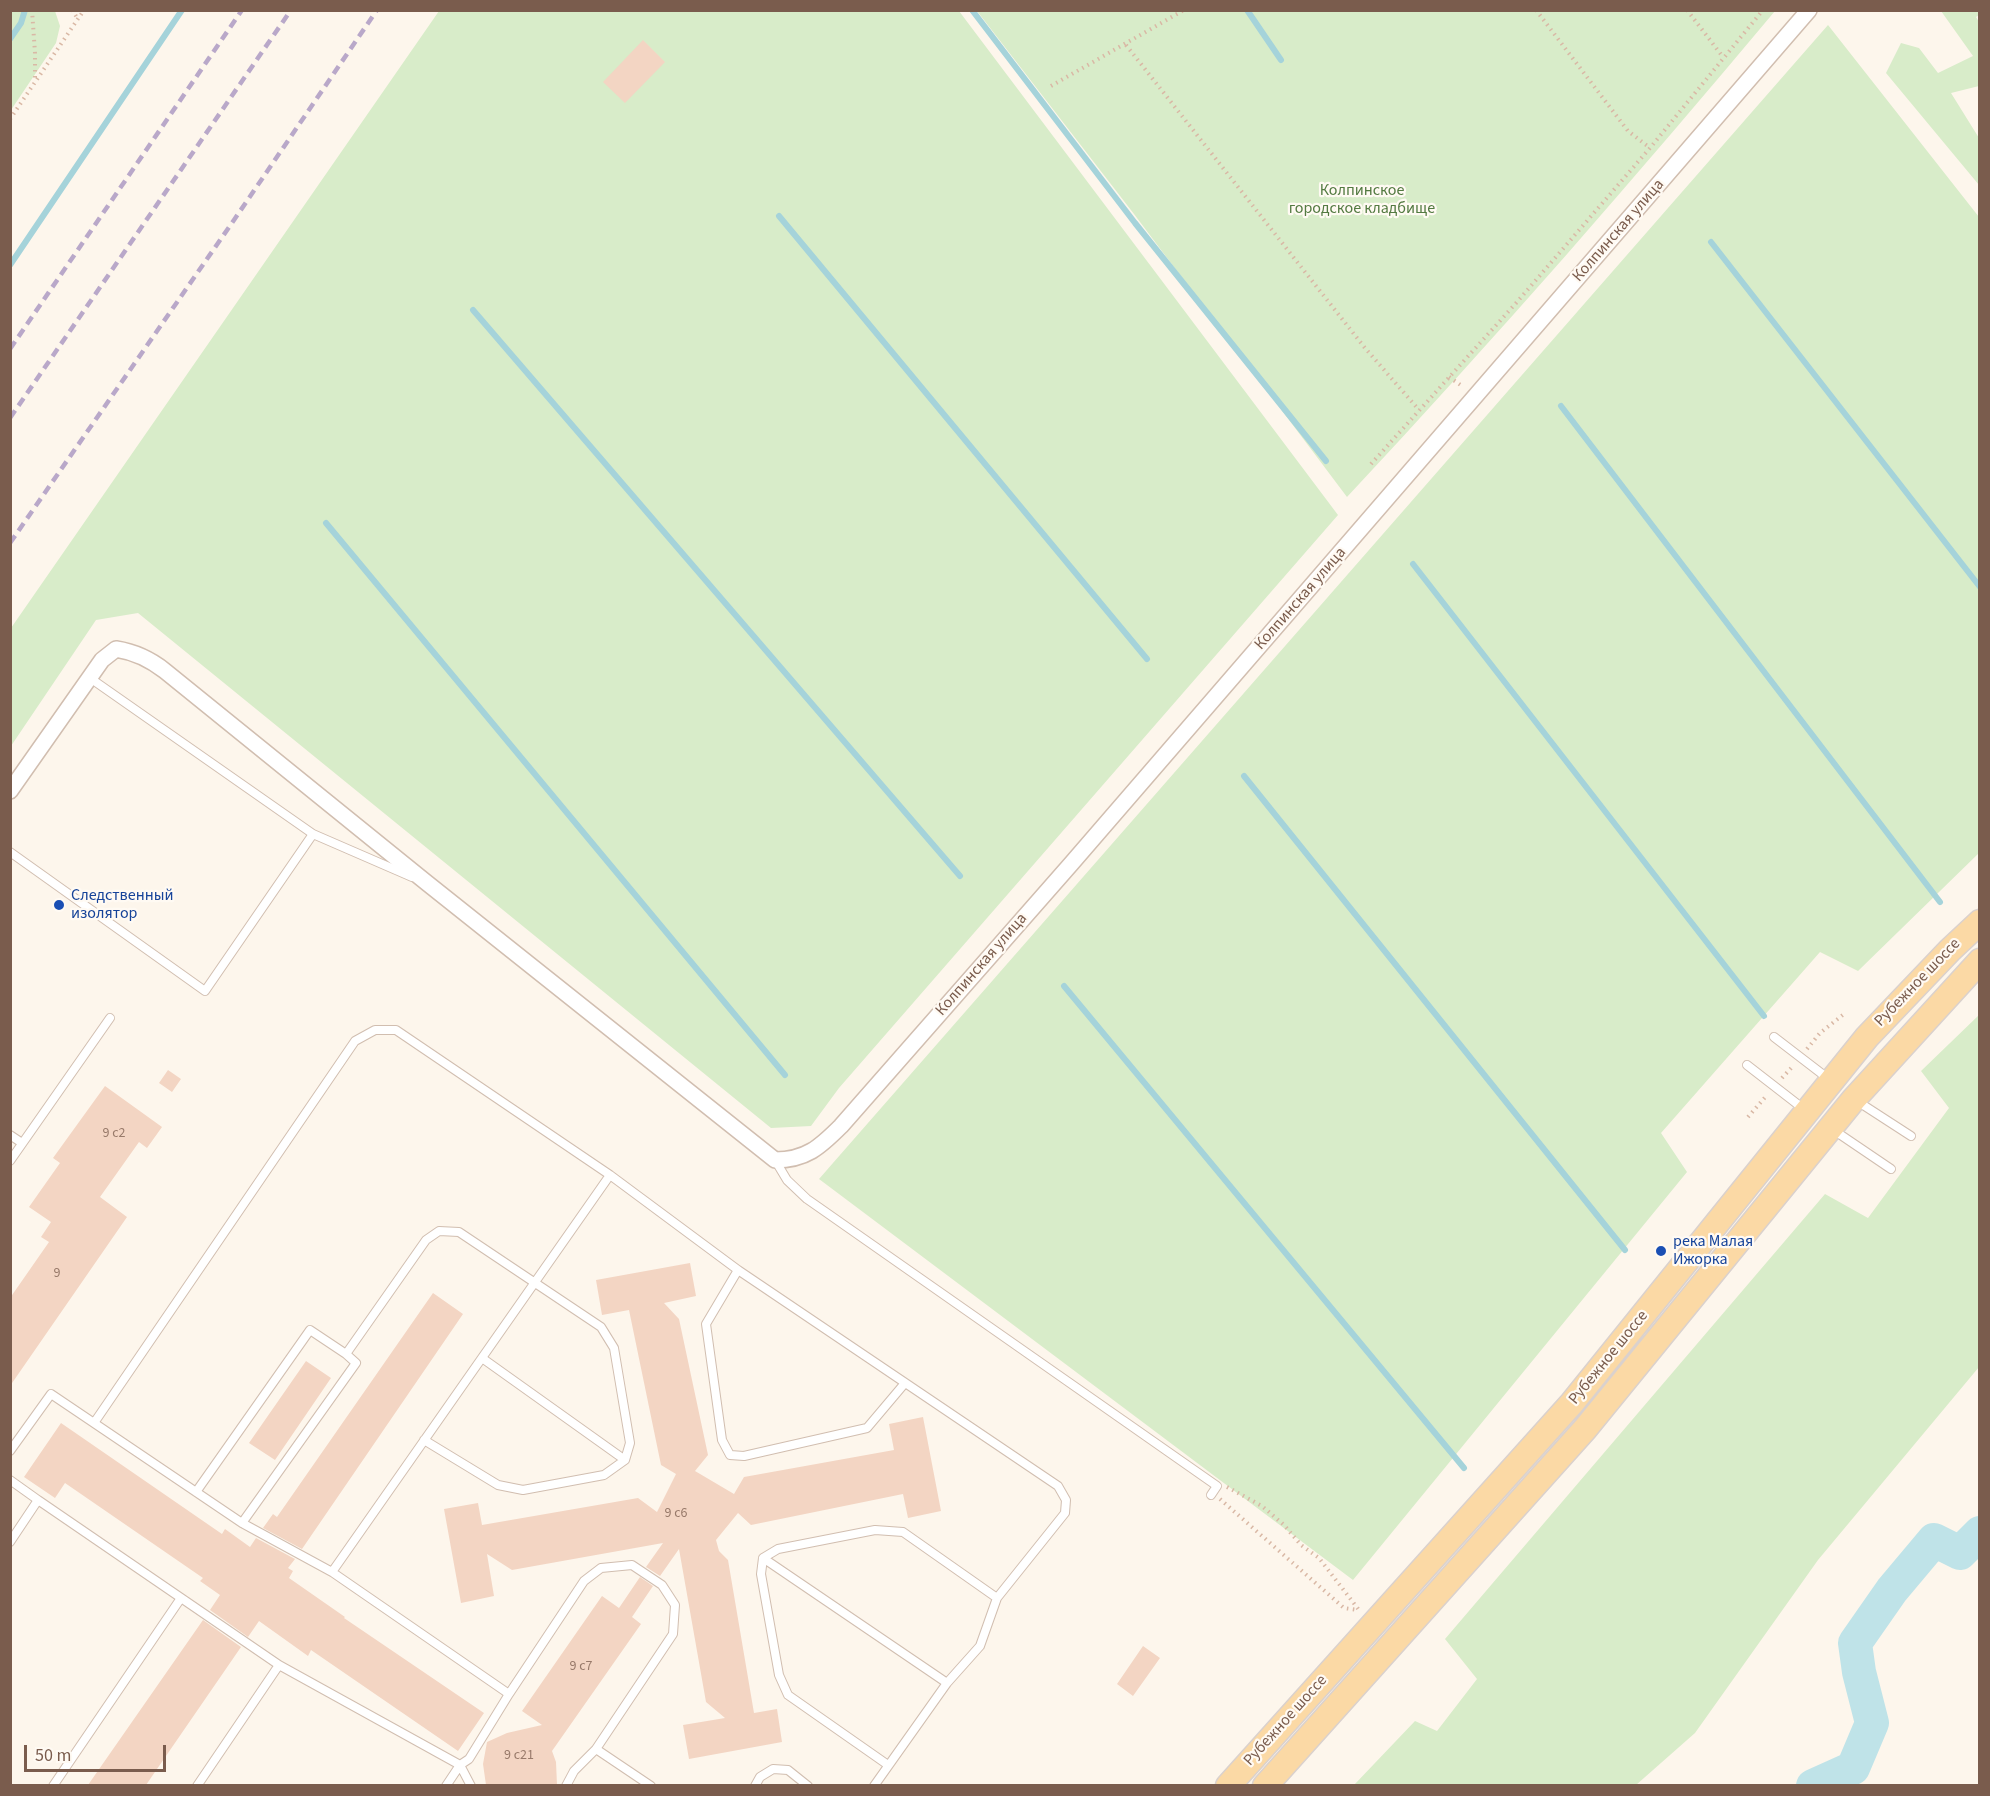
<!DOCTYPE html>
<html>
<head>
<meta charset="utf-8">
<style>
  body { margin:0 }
  #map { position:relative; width:1990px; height:1796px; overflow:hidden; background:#fdf6ec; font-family:"Source Sans 3",sans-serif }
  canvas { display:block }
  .frame { position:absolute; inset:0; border:12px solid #7a5c4d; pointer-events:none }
  .scale { position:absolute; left:24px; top:1745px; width:142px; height:27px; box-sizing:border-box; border:3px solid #7a5c4d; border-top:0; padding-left:8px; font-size:18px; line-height:21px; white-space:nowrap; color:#7a5c4d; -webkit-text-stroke:4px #fffaf3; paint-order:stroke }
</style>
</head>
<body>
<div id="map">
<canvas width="1990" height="1796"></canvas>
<div class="frame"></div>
<div class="scale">50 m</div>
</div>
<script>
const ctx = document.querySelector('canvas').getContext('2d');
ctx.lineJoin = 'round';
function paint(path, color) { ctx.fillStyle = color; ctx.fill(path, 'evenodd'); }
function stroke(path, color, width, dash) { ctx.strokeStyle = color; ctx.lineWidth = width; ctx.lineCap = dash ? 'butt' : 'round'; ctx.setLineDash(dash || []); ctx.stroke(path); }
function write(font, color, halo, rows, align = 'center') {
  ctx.font = font + ' "Source Sans 3",sans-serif'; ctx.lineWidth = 4.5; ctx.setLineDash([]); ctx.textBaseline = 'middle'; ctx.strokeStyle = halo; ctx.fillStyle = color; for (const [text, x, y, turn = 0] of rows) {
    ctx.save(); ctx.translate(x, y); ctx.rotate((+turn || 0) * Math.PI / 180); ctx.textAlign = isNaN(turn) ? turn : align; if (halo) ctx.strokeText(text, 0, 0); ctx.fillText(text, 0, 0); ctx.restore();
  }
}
paint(new Path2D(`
  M11 10 55 11 60 26 56 43 11 110Z
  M439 11H959L1338 515 839 1088 811 1126 771 1128 138 613 96 620 11 746V628Z
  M977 11H1775C1637 176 1495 339 1347 497L1134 214Z
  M1941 11H1979V15L1976 17 1979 22V86L1951 93 1979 138V185L1886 73 1901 43 1919 48 1938 73 1973 56Z
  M1828 25 1979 217V853L1858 971 1820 952 1661 1133 1687 1172 1353 1580 819 1179Z
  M1979 1015V1367L1818 1560 1695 1733 1636 1785H1354L1415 1721 1437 1731 1477 1679 1445 1639 1825 1194 1868 1218 1949 1108 1921 1071Z`), '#d8ecc9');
stroke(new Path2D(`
  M972 10 1135 223 1326 461
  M1247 10 1281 60
  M10 39 21 23 25 10
  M779 216 1147 659
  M1711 242 1980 587
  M10 265 182 10
  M473 310 960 876
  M1561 406 1940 902
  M326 523 785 1075
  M1413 564 1764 1016
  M1244 776 1625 1250
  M1064 986 1464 1468`), '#a5d3da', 6);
stroke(new Path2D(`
  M1813 1786 1853 1768 1872 1723 1859 1672 1855 1643 1892 1590 1934 1540 1960 1553 1980 1533`), '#bfe3e8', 34);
paint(new Path2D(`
  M643 40 665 62 625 103 603 82Z
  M168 1070 181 1079 172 1092 159 1083Z
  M105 1086 162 1127 147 1148 139 1142 100 1197 127 1217 10 1386V1298L49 1242 41 1237 51 1222 29 1207 60 1163 53 1158Z
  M690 1263 696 1296 664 1303 679 1319 708 1455 695 1471 734 1494 744 1477 894 1450 889 1424 923 1417 941 1511 908 1518 903 1494 751 1525 738 1513 716 1540 719 1551 728 1560 754 1713 777 1709 782 1742 689 1759 683 1725 725 1718 706 1702 679 1549 660 1576 646 1567 663 1543 512 1570 487 1554 494 1596 461 1603 444 1509 478 1503 482 1525 638 1498 657 1512 676 1474 661 1465 629 1310 602 1315 596 1280Z
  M433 1293 463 1314 302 1549 263 1528 273 1514 277 1517Z
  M306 1361 331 1378 275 1460 249 1443Z
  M61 1423 222 1534 225 1529 250 1547 256 1538 295 1559 288 1568 293 1571 289 1578 345 1617 344 1618 484 1713 458 1751 311 1650 308 1656 259 1621 248 1637 210 1610 220 1595 200 1581 203 1578 65 1483 55 1498 24 1477Z
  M640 1577 653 1586 632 1617 641 1624 552 1751 556 1762 557 1785H486L483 1764 487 1742 507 1733 542 1725 522 1711 602 1596 619 1608Z
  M203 1620 241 1647 146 1785H88Z
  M1143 1646 1160 1658 1133 1696 1117 1684Z`), '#f3d5c3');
const lane = new Path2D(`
  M90 678 313 834 412 877
  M10 852 205 991 313 834
  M1774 1037 1830 1080
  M1747 1065 1805 1110
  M1857 1101 1911 1136
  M1832 1129 1891 1169
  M10 1135 22 1143
  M775 1160 787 1180 807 1199 1217 1486 1211 1495
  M10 1161 110 1018
  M738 1270 706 1324 722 1440 730 1455 744 1456 867 1428 905 1383
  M346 1354 426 1240 439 1231 459 1232 601 1327 614 1348 630 1443 625 1460 604 1475 523 1490 498 1485 424 1440
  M482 1358 625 1460
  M94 1423 242 1523 332 1572
  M10 1451 51 1394 94 1423 355 1041 375 1030H396L610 1175 738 1270 1058 1486 1066 1500 1065 1513 997 1598 980 1646 947 1683 874 1786
  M10 1480 38 1500 10 1542
  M196 1492 310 1330 346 1354 356 1363 242 1523
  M38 1500 279 1665 460 1765 471 1786
  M763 1558 947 1683
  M509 1694 332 1572 610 1175
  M596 1749 651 1786
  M888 1765 788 1695 779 1675 761 1574 763 1558 778 1549 875 1530 903 1532 997 1598
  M53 1786 181 1598
  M197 1786 279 1665
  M446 1786 460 1765 469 1759 509 1694 584 1581 601 1568 632 1565 662 1585 675 1605 673 1634 596 1749 574 1771 566 1786
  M755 1786 760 1777 773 1769 788 1770 808 1786`);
const street = new Path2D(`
  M10 791 102 660 116 649C135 652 150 659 165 671L427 883 775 1160C806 1160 820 1147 841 1126L1071 864 1809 10`);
const primary = new Path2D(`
  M1228 1786 1572 1403 1867 1037 1950 950 1980 922
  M1265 1786 1585 1429 1854 1099 1980 961`);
stroke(lane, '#d1beb0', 10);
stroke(street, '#d1beb0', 18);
stroke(primary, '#dad1cd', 27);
stroke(new Path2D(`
  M32 10 35 53V81
  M72 10 78 19
  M1536 10 1628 131 1650 148
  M1687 10 1723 57
  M1126 45 1365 348 1419 410
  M1051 86 1184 10
  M10 119 84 10
  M1449 377 1462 386
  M1371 464 1517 302 1650 148 1763 10
  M1807 1049 1820 1033 1844 1014
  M1782 1078 1793 1066
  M1748 1117 1767 1095
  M1227 1487 1262 1506 1284 1525 1301 1545 1319 1558 1359 1610
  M1220 1499 1344 1608 1358 1610`), '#d9b8a5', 4, [1.5, 4.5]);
stroke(lane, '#fff', 8);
stroke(street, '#fff', 15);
stroke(primary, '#fbd9a5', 24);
stroke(new Path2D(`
  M10 349 242 10
  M10 418 291 10
  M10 543 234 220 377 10`), '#b9a8c9', 4.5, [9, 6]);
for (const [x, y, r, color] of [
  [59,905,6,"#1a4fb4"],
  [1661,1251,6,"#1a4fb4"]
]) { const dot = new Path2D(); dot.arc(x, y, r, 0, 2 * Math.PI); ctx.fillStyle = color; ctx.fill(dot); stroke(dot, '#fffaf3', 2); }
write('14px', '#987a6a', null, [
  ["9 с2",114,1134],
  ["9",57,1274],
  ["9 с6",676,1514],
  ["9 с7",581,1667],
  ["9 с21",519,1756]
]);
write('16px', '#537a41', '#fffaf3', [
  ["Колпинское",1362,191],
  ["городское кладбище",1362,209]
]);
write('16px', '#7a5c4d', '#fffaf3', [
  ["Колпинская улица",1619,231,-49],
  ["Колпинская улица",1301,599,-49],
  ["Колпинская улица",982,965,-49],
  ["Рубежное шоссе",1918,983,-46],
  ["Рубежное шоссе",1609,1358,-51],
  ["Рубежное шоссе",1286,1721,-48]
]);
write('16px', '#164399', '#fffaf3', [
  ["Следственный",71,896],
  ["изолятор",71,914],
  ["река Малая",1673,1242],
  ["Ижорка",1673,1260]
], 'left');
</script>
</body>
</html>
